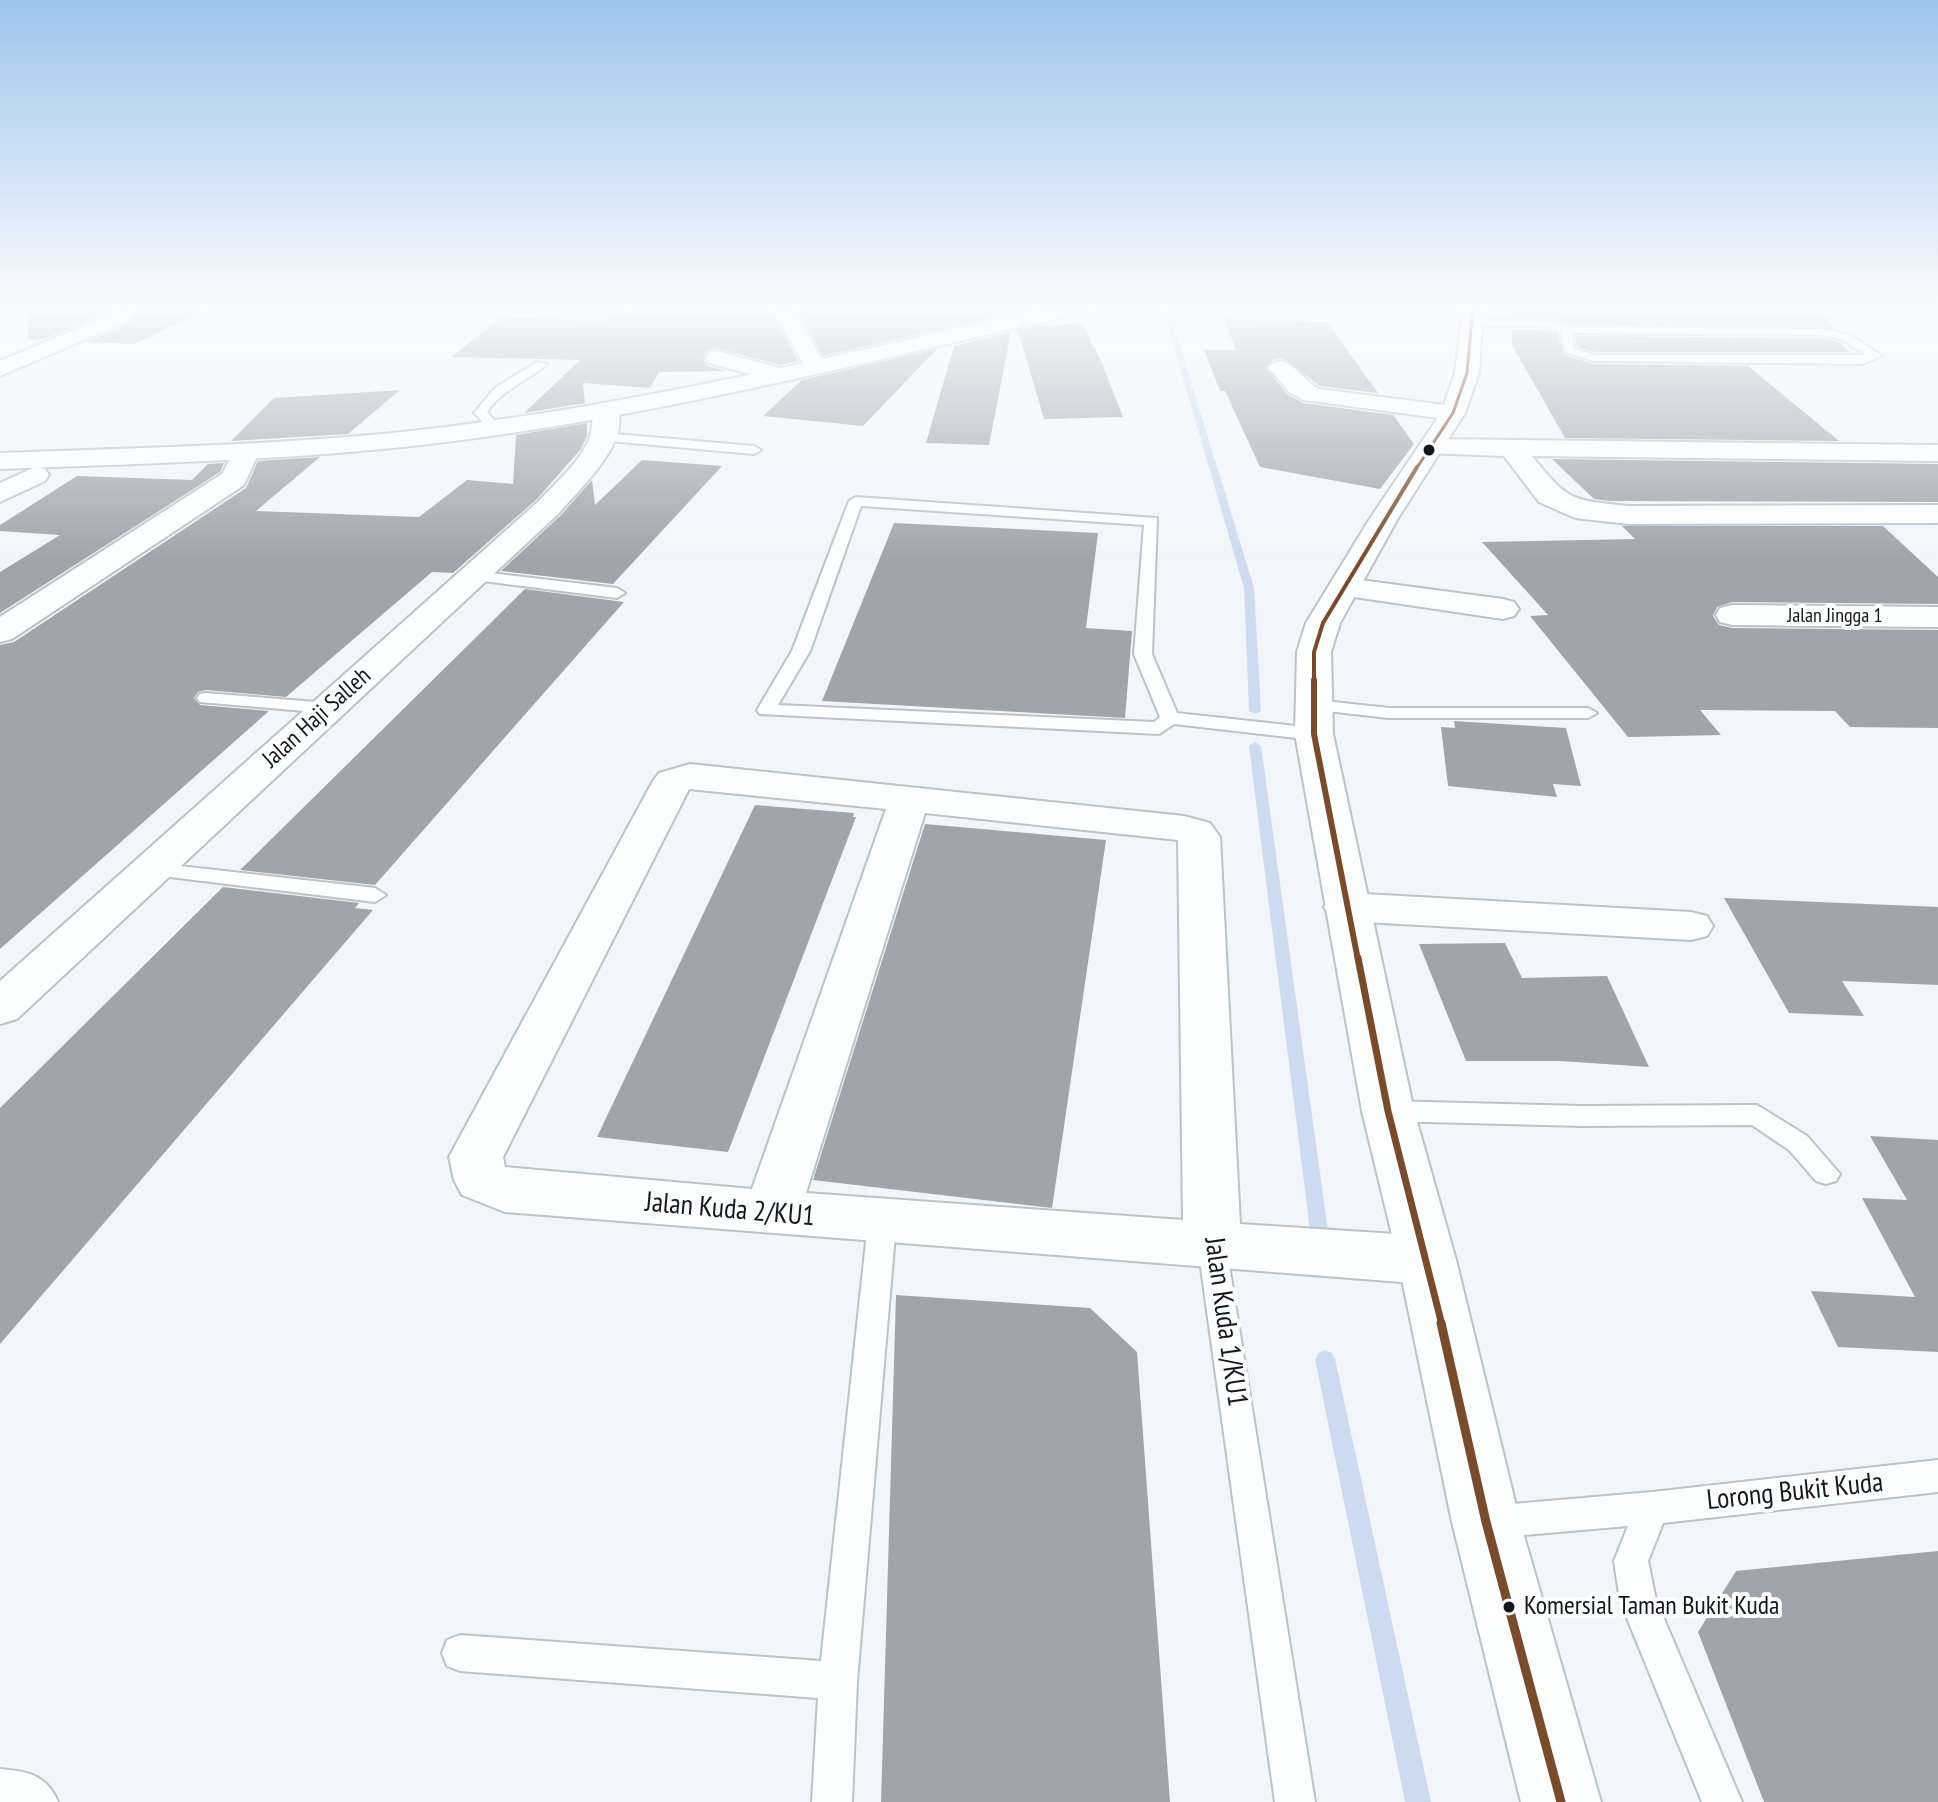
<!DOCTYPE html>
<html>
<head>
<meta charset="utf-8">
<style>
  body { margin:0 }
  canvas { display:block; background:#f2f6fa }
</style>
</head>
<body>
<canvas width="1938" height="1802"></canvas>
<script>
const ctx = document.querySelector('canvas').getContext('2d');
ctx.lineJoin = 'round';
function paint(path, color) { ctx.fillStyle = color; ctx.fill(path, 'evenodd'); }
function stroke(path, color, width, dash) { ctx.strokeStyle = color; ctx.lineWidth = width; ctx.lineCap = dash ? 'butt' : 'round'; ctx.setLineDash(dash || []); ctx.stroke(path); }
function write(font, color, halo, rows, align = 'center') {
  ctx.font = font + ' "PT Sans Narrow",sans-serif'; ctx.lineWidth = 8; ctx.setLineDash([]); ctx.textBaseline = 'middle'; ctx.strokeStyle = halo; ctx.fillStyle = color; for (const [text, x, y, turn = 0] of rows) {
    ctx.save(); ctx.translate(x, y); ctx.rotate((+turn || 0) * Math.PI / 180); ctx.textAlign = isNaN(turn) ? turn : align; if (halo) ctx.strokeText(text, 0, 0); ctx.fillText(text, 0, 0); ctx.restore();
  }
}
paint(new Path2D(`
  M1157 306H1164L1171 316 1254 588 1261 711 1255 714 1249 711 1244 588 1165 316Z
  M1255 742 1261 746 1330 1246 1327 1251 1321 1253 1315 1251 1312 1246 1249 746Z
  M1325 1350 1332 1353 1335 1359 1431 1802H1405L1315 1359 1318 1353Z`), '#ccdbef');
paint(new Path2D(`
  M29 306H114L110 312 44 339H28Z
  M134 306H214L134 344 87 342 127 325 136 313Z
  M637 306H768L798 361 780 365 716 348 706 351 703 360 708 366 726 371 659 372 650 388 583 383 585 403 524 413 580 360 451 357 502 317 603 321 612 314H627Z
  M795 306H989L1003 315 823 356Z
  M1513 306H1819L1834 329 1569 324 1552 318H1512Z
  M1224 319 1327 322 1378 393 1320 386 1282 358 1272 360 1266 368 1287 394 1303 403 1393 415 1414 444 1380 489 1260 467 1225 391H1220L1204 350H1236Z
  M1082 324 1102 363 1123 417 1044 419 1018 330 1037 326Z
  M1512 329 1549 330 1558 334 1564 355 1594 364 1748 366 1839 441 1565 438 1512 345Z
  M1011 332 989 445 926 443 954 346Z
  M1575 336 1822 338 1841 343 1850 352H1594L1577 347Z
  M937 349 863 426 763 416 802 380Z
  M400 390 348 434 231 441 274 398Z
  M587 423V436L581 449 537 499 453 573 432 572 286 697 206 690 198 692 194 698 200 705 269 711 0 949V645L14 642 246 488 258 461 320 457 256 511 419 517 467 480 513 484 516 435Z
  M1552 459 1938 464V502L1610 501 1594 499Z
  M642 460 722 466 613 584 501 571 561 515 592 480 595 505Z
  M224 463 220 472 0 613V572L60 535 0 531V525L77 476 192 480 208 464Z
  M894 523 1098 533 1086 628 1132 631 1125 718 822 701Z
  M1622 526H1883L1938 577V604L1732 602 1717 607 1713 616 1719 625 1732 628 1938 630V728L1850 727 1835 711 1700 710 1721 735 1628 737 1530 616 1548 615 1482 542 1635 539Z
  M525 589 624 602 375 885 240 870Z
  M1454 721 1566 728 1581 786 1553 784 1557 797 1448 786 1441 727 1455 728Z
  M755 805 854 813 853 817H856L728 1152 597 1137Z
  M925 824 1106 840 1052 1208 813 1180Z
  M223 887 359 903 355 908 373 910 0 1344V1108Z
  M1724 898 1938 907V985L1842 981 1864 1016 1789 1013Z
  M1505 943 1522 978 1607 976 1649 1067 1561 1061H1466L1419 944Z
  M1870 1136 1938 1140V1352L1838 1347 1811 1291 1915 1297 1862 1198 1907 1200Z
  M896 1295 1090 1308 1137 1352 1170 1802H881Z
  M1938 1551V1802H1764L1698 1632 1736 1571Z`), '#a0a5ab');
const lane = new Path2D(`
  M1472 320 1552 321 1568 327 1822 329 1850 335 1882 356 1862 364 1594 361 1565 352 1561 332 1550 327 1468 325 1467 323ZM1572 333 1822 335 1842 340 1867 355H1594L1574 349Z
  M537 362 547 364C527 382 502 389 487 412L501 428 491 431 474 413 495 388Z
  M603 433 754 446 761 450 754 454 598 440 597 437Z
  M856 497 1157 518 1152 654 1177 713 1314 728 1323 734 1314 740 1174 724 1159 734 760 714 757 710 792 651 849 501ZM861 506 1144 525 1134 654 1160 717 1154 722 778 705 810 651Z
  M473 571 617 588 625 593 617 598 467 579V573Z
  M206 693 328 703 337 708 328 713 200 702 197 698 200 694Z
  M1315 700 1389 708H1588L1597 713 1588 718H1389L1309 709 1306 705 1309 701Z
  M153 863 375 888 386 895 375 902 145 874 142 869 145 864Z
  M1388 1101 1582 1106 1757 1105 1807 1136 1840 1174 1836 1181 1826 1184 1816 1181 1789 1150 1752 1125 1582 1126 1388 1121 1379 1118 1375 1111 1379 1104Z
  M882 1212 892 1215 896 1223 857 1681 852 1802H812L818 1698 460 1671 447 1666 442 1653 447 1640 460 1635 821 1661 868 1223 872 1215Z
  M1212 1234 1222 1238 1226 1246 1315 1802H1275L1198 1246 1202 1238Z
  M1938 1460V1492L1663 1523 1648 1561 1656 1600 1742 1802H1702L1620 1601 1614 1561 1628 1526 1490 1538 1478 1534 1473 1522 1478 1510 1490 1506 1652 1492Z
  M0 1769C27 1771 47 1775 58 1802H0Z`);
const street = new Path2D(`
  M771 306H791L826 366 823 371H807Z
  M117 307H131L134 311 126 322 0 376V361L112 314Z
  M717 351 787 370 791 375 787 380 779 382 709 363 706 358 709 353Z
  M1281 361C1296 365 1304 381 1319 389L1453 406 1462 408 1465 413 1462 418 1453 420 1304 400 1289 392 1269 368 1273 363Z
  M606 404 615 406C636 437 578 491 559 513L17 1019 0 1024V981L539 501C556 482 577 465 588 442 594 430 590 416 597 406Z
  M1433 439 1938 445V461L1532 456C1569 502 1571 500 1629 506L1938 505V523L1629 524 1575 518 1539 502 1504 456 1424 453 1420 447 1424 441Z
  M241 444 250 446 256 459 244 485 12 639 0 642V617L222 474 230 459 228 452 232 446Z
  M35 467 45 469 49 475 45 481 0 502V483Z
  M1345 578 1503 599 1514 602 1519 609 1514 616 1503 619 1334 594 1329 587 1334 580Z
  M1732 605 1938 607V627L1732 625 1720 622 1716 615 1720 608Z
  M690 764 1184 816 1210 823 1220 837 1240 1224 1427 1236 1448 1243 1456 1260 1448 1277 1427 1284 505 1212 462 1195 454 1180 449 1157 653 781 659 773ZM689 789 886 809 752 1189 505 1167 503 1157ZM925 813 1178 840 1183 1220 806 1193Z
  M1346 893 1691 912 1707 916 1713 926 1707 936 1691 940 1346 921 1330 917 1324 907 1330 897Z`);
const secondary = new Path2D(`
  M1056 306H1095L1085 312C883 358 681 410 476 438 319 460 158 463 0 469V453C158 447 319 445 476 423 671 397 864 349 1056 306Z
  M1463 306H1483L1479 373 1465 413 1397 520 1340 623 1331 652 1333 734 1414 1111 1456 1260 1520 1522 1601 1802H1521L1452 1522 1398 1260 1362 1111 1295 734 1297 652 1306 623 1369 520 1441 413 1455 373Z`);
stroke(lane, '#bec2c7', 4);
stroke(street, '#bec2c7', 4);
stroke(secondary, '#bec2c7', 4);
paint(lane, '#fdfefe');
paint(street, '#fdfefe');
paint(secondary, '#fdfefe');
stroke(new Path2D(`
  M1416 469 1453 413 1467 373 1473 306`), '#7a4b2a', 3);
stroke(new Path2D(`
  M1314 682V652L1323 623 1417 467`), '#7a4b2a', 4);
stroke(new Path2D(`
  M1314 680V734L1358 960`), '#7a4b2a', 6);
stroke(new Path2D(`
  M1358 958 1388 1111 1442 1325`), '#7a4b2a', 7);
stroke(new Path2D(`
  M1441 1323 1486 1522 1561 1802`), '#7a4b2a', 9);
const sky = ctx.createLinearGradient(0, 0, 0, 559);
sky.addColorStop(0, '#9dc4eb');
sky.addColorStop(0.55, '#f9fbfd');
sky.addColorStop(1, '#f9fbfd00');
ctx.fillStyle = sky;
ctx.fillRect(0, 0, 1938, 559);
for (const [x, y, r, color] of [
  [1429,450,7,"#12171d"],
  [1509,1607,7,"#12171d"]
]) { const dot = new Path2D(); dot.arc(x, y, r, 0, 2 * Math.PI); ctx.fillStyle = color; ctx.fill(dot); stroke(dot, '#fff', 3); }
write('20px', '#12171d', '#fff', [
  ["Jalan Jingga 1",1835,616]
]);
write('24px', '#12171d', '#fff', [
  ["Jalan Haji Salleh",317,718,-42]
]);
write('26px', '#12171d', '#fff', [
  ["Komersial Taman Bukit Kuda",1524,1607]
], 'left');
write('28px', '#12171d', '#fff', [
  ["Jalan Kuda 2/KU1",730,1210,5],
  ["Jalan Kuda 1/KU1",1225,1322,82],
  ["Lorong Bukit Kuda",1795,1492,-6]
]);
</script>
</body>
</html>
